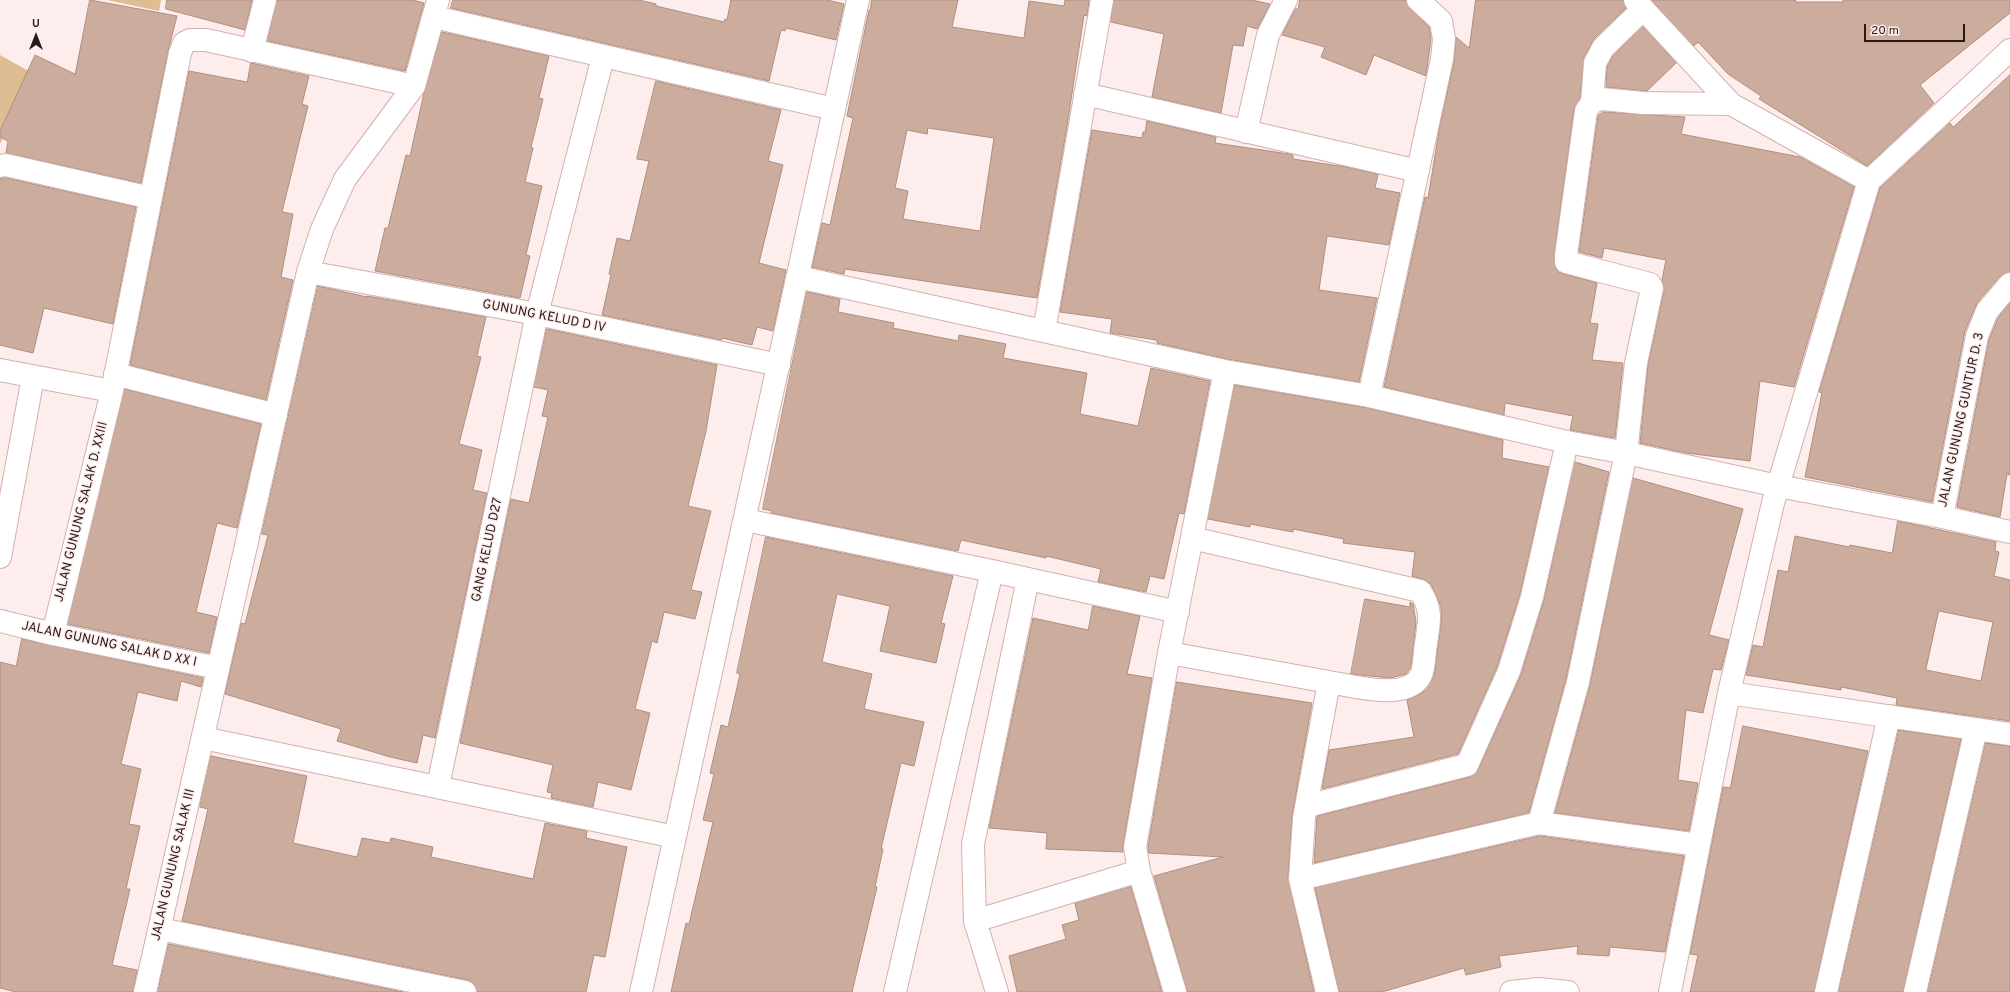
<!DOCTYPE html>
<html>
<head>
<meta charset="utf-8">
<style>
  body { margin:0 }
  #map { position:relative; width:2010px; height:992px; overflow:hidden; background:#fdedec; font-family:Overpass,sans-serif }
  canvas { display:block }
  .north { position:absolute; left:16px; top:16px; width:40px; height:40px; -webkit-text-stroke:3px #fdedec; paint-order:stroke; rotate:0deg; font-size:11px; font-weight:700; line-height:16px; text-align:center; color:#271a19 }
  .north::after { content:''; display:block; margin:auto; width:14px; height:18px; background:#271a19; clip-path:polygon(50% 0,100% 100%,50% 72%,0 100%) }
  .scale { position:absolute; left:1864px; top:24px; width:101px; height:18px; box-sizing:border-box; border:2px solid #271a19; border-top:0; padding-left:5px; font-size:12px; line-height:14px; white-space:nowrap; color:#271a19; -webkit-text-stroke:3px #fdedec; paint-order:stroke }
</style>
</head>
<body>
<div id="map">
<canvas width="2010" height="992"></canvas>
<div class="north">U</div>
<div class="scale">20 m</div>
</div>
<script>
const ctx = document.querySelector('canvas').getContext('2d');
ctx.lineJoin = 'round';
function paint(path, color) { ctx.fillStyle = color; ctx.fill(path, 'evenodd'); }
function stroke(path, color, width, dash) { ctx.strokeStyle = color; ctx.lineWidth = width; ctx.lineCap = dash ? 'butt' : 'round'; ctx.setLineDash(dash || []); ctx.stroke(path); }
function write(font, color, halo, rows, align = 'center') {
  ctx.font = font + ' Overpass,sans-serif'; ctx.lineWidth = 3; ctx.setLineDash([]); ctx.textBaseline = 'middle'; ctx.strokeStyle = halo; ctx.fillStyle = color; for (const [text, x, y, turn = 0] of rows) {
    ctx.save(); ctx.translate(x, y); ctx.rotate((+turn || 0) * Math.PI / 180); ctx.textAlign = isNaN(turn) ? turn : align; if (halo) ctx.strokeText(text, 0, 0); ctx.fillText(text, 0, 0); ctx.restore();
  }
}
paint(new Path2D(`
  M107 0H161L159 11Z
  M0 55 34 74 0 144Z`), '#dfbd92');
const building = new Path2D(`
  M90 0 177 16 168 51 141 183 6 153 8 141 0 137V131L35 55 75 74Z
  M167 0H252L245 30 166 9Z
  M277 0H413L424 3 405 71 268 41Z
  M453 0H639L656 4V6L724 22 725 19 727 20 731 0H827L844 4 836 40 786 28 785 31 781 30 769 81 451 8Z
  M872 0H958L952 27 1024 38 1029 1 1064 6 1065 0H1089L1087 16 1084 15 1067 126 1037 298 845 269 844 274 812 267 822 223 830 225 853 118 847 116 869 10H870ZM928 128 994 138 980 231 903 219 908 191 895 188 907 130 927 134Z
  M1114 0H1252L1270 4 1257 29 1247 26 1243 46 1233 45 1221 113 1152 97 1164 34 1111 22Z
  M1300 0H1406L1410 9 1429 27 1431 39 1426 76 1374 55 1366 75 1321 57 1325 47 1282 35 1295 9H1298Z
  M1476 0H1623L1626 8 1594 39 1584 57 1580 98 1574 109 1554 255 1555 267 1558 272 1597 283 1590 323 1598 324 1592 360 1623 363 1615 438 1570 430 1573 416 1505 403 1504 415 1384 387 1425 197 1428 198 1440 125 1454 62 1456 37 1469 48Z
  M1652 0H1795L1797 2H1843V0H2010V13L1920 85 1934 103 1867 166 1759 99 1761 96 1728 74 1698 42 1694 46Z
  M1643 27 1676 63 1647 91 1606 87 1607 67 1613 56Z
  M442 32 549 56 539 98 543 99 531 147 533 148 525 182 542 186 526 255 530 256 520 298 375 271 385 228H388L406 155 410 156 424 93Z
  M251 63 309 76 302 104 308 106 282 212 293 214 281 277 293 280 266 400 130 365 189 71 247 82Z
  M2010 75V272L2000 276 1977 303 1965 331 1932 502 1805 477 1822 393 1819 392 1880 188 1950 123 1953 127Z
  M656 81 781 110 768 161 783 165 759 263 786 270 773 331 757 327 752 345 722 338V340L602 315 611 275 609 274 617 238 630 241 649 161 637 159Z
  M1603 112 1685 117 1681 134 1800 157 1854 187 1794 387 1760 381 1750 461 1686 453 1640 443 1648 365 1664 291 1662 280 1666 260 1604 248 1602 258 1579 252 1598 116Z
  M1147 121 1216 137 1215 143 1289 154 1293 155V159L1346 167 1378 174 1375 188 1400 193 1389 245 1327 236 1319 290 1377 298 1359 382 1227 359 1157 343V340L1110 333 1112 319 1060 312 1092 130 1142 138 1143 132H1145Z
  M0 178H6L136 207 113 324 44 308 33 353 0 345Z
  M318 286 367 297V296L486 317 477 356 481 357 459 444 482 450 473 490 487 493 435 738 423 735 417 763 390 757 337 741 341 729 225 694 241 623 245 624 268 535 262 534Z
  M807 292 840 299 838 312 894 323 893 328 958 341 959 335 1006 344 1003 358 1087 373 1080 414 1138 426 1151 368 1210 381 1184 514 1179 513 1164 579 1150 576 1146 592 1098 582 1101 569 1046 556V558L961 540 958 551 771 513 772 511 763 509Z
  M2010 303V475L2007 474 2000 517 1957 507 1989 340 1998 318Z
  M547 329 717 365 706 431 688 506 711 511 691 590 702 592 695 619 664 612 657 643 652 641 635 709 650 713 631 790 598 782 593 807 551 798 552 793 547 792 553 765 460 743 511 499 529 503 548 417 542 416 548 390 534 387Z
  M1235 385 1367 408 1503 440 1502 458 1549 467 1520 594 1497 667 1458 754 1322 789 1329 750 1414 737 1407 700 1422 693 1434 677 1441 624V607L1431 584 1423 579 1412 576 1415 552 1343 543 1344 539 1293 529V532L1250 524V527L1208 519Z
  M125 389 261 424 237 528 217 523 196 612 217 617 209 653 68 624Z
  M1575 462 1609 472 1566 679 1529 813 1314 863 1317 816 1470 777 1478 770 1521 675 1544 600Z
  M1633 478 1743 509 1709 635 1729 640 1721 670 1713 669 1703 713 1686 710 1678 780 1698 783 1689 831 1555 813 1590 685Z
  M1898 521 1996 542 1995 551 1999 552 1994 576 2010 580V721L1896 705 1897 698 1841 687V690L1746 675 1753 645 1763 647 1778 570 1788 572 1795 536 1849 547 1850 545 1892 553ZM1939 611 1993 622 1981 681 1926 670Z
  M766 537 953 576 941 623 945 624 936 663 880 651 890 606 837 594 822 662 872 674 864 709 924 722 914 766 901 763 881 849H883L875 887H877L852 992H671L686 923 689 924 713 822 703 820 714 774 710 773 721 725 728 727 740 674 737 673Z
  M1365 599 1410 607V602L1413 604 1416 622 1411 667 1406 674 1390 678 1351 674Z
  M1093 606 1140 616 1127 674 1152 678 1123 845V852L1046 849 1047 833 989 828 1033 618 1088 630Z
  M22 639 203 678 201 687 181 681 177 701 138 692 121 764 141 769 129 824 140 826 126 889H130L112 965 137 970 133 992H16L0 988V662L16 666Z
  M1177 682 1312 703 1292 816 1288 878 1314 992H1187L1154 876 1223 857 1149 853 1148 847Z
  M1743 726 1868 751 1814 992H1690L1698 955 1690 954 1723 787 1730 788Z
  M1899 730 1961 739 1903 992H1839Z
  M1986 743 2010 746V992H1928Z
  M211 756 307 776 293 843 357 857 362 838 390 843 391 838 433 847 431 857 533 879 545 823 587 831 586 838 627 847 605 957 594 955 586 992H477L474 983 468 980 182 921 208 809 200 807Z
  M1540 836 1684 856 1665 952 1610 947 1609 956 1577 954 1578 946 1499 956 1501 967 1466 975 1464 968 1382 992H1339L1315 888Z
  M1131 887 1162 992H1017L1009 956 1066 939 1062 925 1079 920 1075 904Z
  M169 944 403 992H158Z`);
paint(building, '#ccac9d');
stroke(building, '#ad8f80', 1);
const minor = new Path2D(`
  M1635 0 1731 104 1869 181
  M434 17 834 109
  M252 51 265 0
  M1085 94 1418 171
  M1592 102 1595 63 1603 48 1643 9
  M1246 132 1268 35 1286 0
  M0 166 6 165 151 198
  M308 272 537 314 779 365
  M798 277 1225 371 1369 396 1567 442 1626 453 1778 486 1942 517 2010 532
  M1044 331 1102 0
  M0 370 112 391
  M115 374 276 415
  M1369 396 1442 59 1444 39 1441 21 1418 0
  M1942 517 1977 336 1987 311 2010 284
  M745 520 992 571 1178 612
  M1192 538 1420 591C1433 610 1429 622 1426 644 1424 653 1425 669 1420 677 1405 701 1353 686 1329 682L1304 818 1300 879 1327 992
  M0 557 33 377
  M0 621 53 634 218 668
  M53 634 112 391 180 53 184 43 190 40H206L414 86
  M1169 653 1329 682
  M1729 693 2010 734
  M203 738 675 837
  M438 786 537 314 603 57
  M1307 806 1467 765 1509 671 1532 597 1567 442
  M1539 823 1578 682 1626 453 1636 363 1652 288 1650 284 1566 262V255L1586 111 1592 102 1602 99 1643 103 1731 104
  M1300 879 1539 823 1699 845
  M975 921 1139 871
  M160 929 465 992
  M145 992 308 272 322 229 345 179 414 86 438 0
  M641 992 858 0
  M895 992 992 571
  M997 992 975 921 973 844 1028 579
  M1175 992 1139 871 1135 847 1169 653 1225 371
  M1511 992 1539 989 1568 992
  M1670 992 1729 693 1773 503 1869 181 2010 50
  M1826 992 1889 716
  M1915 992 1976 729`);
stroke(minor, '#d4b0ae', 24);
stroke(minor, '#fff', 22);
write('13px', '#271a19', '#fdedec', [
  ["GUNUNG KELUD D IV",544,317,11],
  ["JALAN GUNUNG GUNTUR D. 3",1962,420,-78],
  ["JALAN GUNUNG SALAK D. XXIII",82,512,-76],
  ["GANG KELUD D27",488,550,-78],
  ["JALAN GUNUNG SALAK D XX I",109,645,12],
  ["JALAN GUNUNG SALAK III",174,865,-77]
]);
</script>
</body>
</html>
